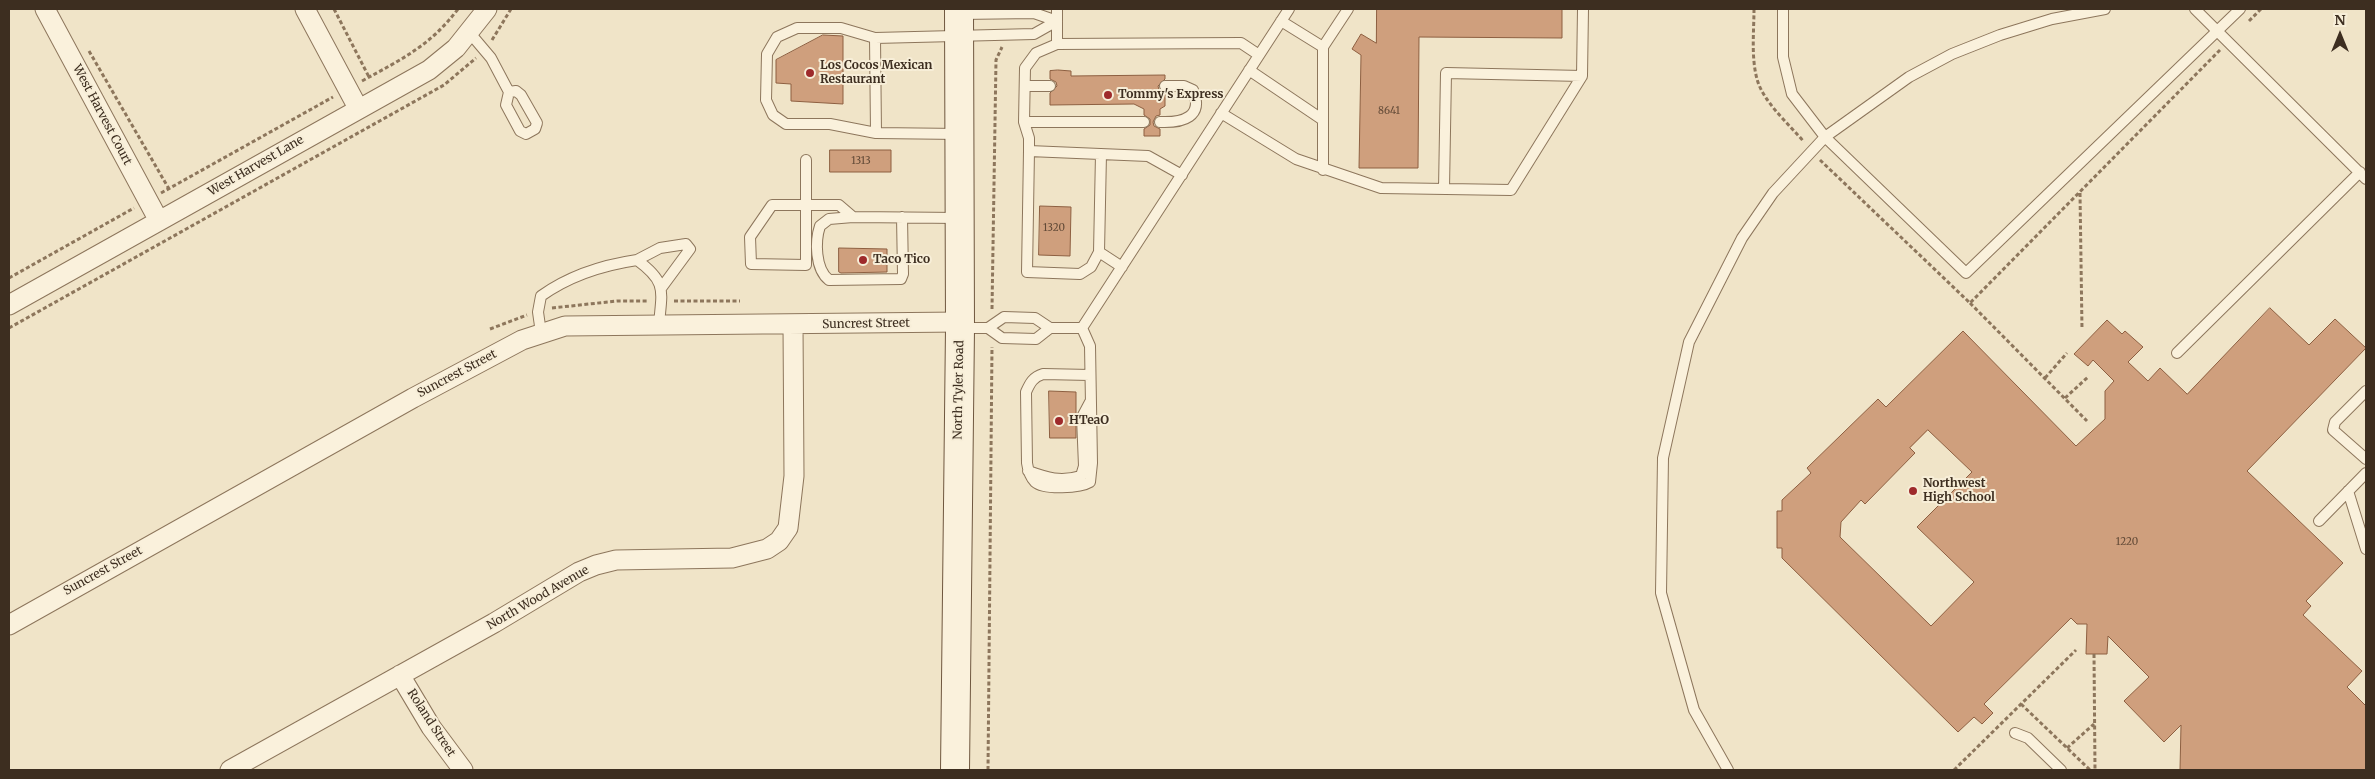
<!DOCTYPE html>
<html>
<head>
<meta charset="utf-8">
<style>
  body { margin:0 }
  #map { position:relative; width:2375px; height:779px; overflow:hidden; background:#f0e4c8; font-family:Merriweather,serif }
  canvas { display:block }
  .frame { position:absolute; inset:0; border:10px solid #3d2e20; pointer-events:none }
  .north { position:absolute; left:2315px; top:10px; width:50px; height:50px; -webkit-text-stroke:4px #f7eed8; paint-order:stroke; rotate:0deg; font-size:14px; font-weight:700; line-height:20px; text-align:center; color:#3d2e20 }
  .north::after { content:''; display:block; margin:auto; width:18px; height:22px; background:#3d2e20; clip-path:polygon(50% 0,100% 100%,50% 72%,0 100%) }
</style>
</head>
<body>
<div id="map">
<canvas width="2375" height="779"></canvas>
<div class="frame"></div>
<div class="north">N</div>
</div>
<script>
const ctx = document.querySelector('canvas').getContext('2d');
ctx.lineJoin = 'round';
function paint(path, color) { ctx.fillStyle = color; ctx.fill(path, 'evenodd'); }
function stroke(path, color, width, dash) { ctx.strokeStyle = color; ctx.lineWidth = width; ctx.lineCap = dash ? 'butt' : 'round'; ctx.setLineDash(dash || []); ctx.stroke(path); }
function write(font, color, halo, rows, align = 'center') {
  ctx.font = font + ' Merriweather,serif'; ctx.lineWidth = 4; ctx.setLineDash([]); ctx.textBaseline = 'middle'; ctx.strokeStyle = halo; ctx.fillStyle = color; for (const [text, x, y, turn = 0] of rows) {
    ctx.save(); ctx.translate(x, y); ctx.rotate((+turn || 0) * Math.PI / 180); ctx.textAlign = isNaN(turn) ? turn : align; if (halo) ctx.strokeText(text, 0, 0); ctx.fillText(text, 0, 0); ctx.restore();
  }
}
const building = new Path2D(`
  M1377 9H1562V38L1419 37 1418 168H1359L1361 55 1352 49 1361 34 1376 43Z
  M823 35 843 36V104L791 101V84L776 83V60Z
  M1058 70 1071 71V76L1165 75V79L1158 86 1159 90 1165 93V106L1160 109V115L1156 116 1153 122 1154 126 1160 129V136H1144V129L1150 125V119L1144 115V109L1134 104 1050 105V93L1057 86 1056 82 1050 79V71Z
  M830 150H891V172H830Z
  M1040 206 1071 207 1070 256 1039 255Z
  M839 248 887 249V272L841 273 839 272Z
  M2270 308 2309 345 2335 319 2366 348 2247 471 2343 563 2306 601 2311 606 2303 615 2362 671 2347 687 2366 706V770H2180L2181 725 2164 742 2124 701 2149 677 2108 636 2107 654H2086L2087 624H2077L2071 618 1984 704 1993 713 1982 724 1974 717 1958 732 1782 558V548H1777V511H1782V500L1811 473 1807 468 1878 399 1886 407 1963 331 2076 446 2105 419V391L2114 381 2093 360 2088 366 2074 354 2107 320 2122 334 2125 331 2143 347 2128 362 2148 381 2160 368 2187 394ZM1928 430 1972 472 1917 527 1974 582 1931 626 1840 537 1841 522 1861 500 1865 504 1915 453 1910 448Z
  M1049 391 1076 392V438H1050Z`);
paint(building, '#cf9f7d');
stroke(building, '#8d5f41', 1);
const service = new Path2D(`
  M1057 9V44L1241 43 1259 55
  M1783 9V57L1792 94 1825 137 1966 273 2240 9
  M2195 9 2366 179
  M960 14 1034 13 1057 21
  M1281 21 1323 47
  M469 32 491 58 509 92 516 91 521 95 537 123 535 129 526 134 520 131 506 105 509 92
  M875 38 841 28H797L777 37 767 54 766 100 773 115 786 124H830L876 133
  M1057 44 1036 53 1025 68 1024 122 1029 138V151L1148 156 1182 175
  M1249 70 1323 120
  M1025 86H1050
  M1221 113 1296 159 1381 188 1511 190 1582 76 1583 9
  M1024 122H1144
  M1160 122C1183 123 1204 117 1193 90L1184 86H1165
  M960 134 876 133 875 38 1034 34 1057 21
  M1029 151 1027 272 1080 274 1091 267 1099 252 1101 154
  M806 160V265L751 264 750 237 772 205H839L853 217 959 218
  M1323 170V47L1348 9
  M1444 189 1446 73 1582 76
  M853 217 829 219 820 226C815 241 815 269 829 280L901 279 903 274 902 217
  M1099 252 1122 267
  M637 260 660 248 686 244 690 249 662 287
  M960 328H988L1002 338 1036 339 1050 328
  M988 328 1004 317 1035 318 1050 328H1082L1289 9
  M1082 328 1090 346 1092 463 1090 482C1080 488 1044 490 1035 482 1030 477 1028 470 1027 463L1026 392C1030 383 1033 377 1043 374L1090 375
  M541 333 538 312 541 296C569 276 603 265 637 260 667 282 662 290 659 324
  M2177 353 2360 172
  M2366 391 2335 422 2333 430 2366 459
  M1028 471C1047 478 1061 482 1081 476L1084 466 1082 417 1090 402
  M2348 491 2366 549
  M2319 521 2366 473
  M2015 733 2028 738 2061 770
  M1728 770 1694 710 1661 593 1663 458 1689 342 1742 238 1773 193 1825 137 1909 77 1952 54 2000 35 2052 19 2105 9`);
const minor = new Path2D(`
  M45 9 159 221
  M305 9 358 108
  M9 305 429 70 456 48 487 9
  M9 625 413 398 522 340 565 326 960 322
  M400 675 431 727 463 770
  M230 770 494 623 579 572 596 565 616 560 732 558 767 549 779 541 788 528 794 476 793 325`);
const secondary = new Path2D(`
  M955 770 960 328 959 9`);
stroke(service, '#8d765c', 12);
stroke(minor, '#8d765c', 21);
stroke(secondary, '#6f573f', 30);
stroke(new Path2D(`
  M334 9 369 77
  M1754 9C1754 31 1751 57 1757 79 1763 102 1789 124 1804 142
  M2249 21 2261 9
  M492 40 511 9
  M89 51 169 189
  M362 81C402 59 430 46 458 9
  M1820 160 1970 303 2220 50
  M161 193 333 97
  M2080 193 2082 329
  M9 278 134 208
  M674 301H740
  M1970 303 2087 421
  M552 308 617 301H648
  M992 309 996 60 1002 47
  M9 328 444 85 476 58
  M490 329 527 315
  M2045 378 2067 353
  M2065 398 2088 377
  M2094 654 2095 770
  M2021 704 2090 770
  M2067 748 2094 724
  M988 770 992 347
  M1954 770 2076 650`), '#8d765c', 3, [4, 2.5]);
stroke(service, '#faf1dc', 10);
stroke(minor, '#faf1dc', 19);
stroke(secondary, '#faf1dc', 28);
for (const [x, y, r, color] of [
  [810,73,5,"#9e2a2b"],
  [1108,95,5,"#9e2a2b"],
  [863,260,5,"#9e2a2b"],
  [1059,421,5,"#9e2a2b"],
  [1913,491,5,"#9e2a2b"]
]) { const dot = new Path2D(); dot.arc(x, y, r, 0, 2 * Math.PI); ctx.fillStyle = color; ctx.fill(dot); stroke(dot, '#f7eed8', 2); }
write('10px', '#624a37', null, [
  ["8641",1389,111],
  ["1313",861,161],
  ["1320",1054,228],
  ["1220",2127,542]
]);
write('bold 12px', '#3d2e20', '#f7eed8', [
  ["Los Cocos Mexican",820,66],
  ["Restaurant",820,80],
  ["Tommy's Express",1118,95],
  ["Taco Tico",873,260],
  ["HTeaO",1069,421],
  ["Northwest",1923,484],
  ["High School",1923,498]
], 'left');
write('12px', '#3d2e20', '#f7eed8', [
  ["West Harvest Court",102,115,62],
  ["West Harvest Lane",256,166,-30],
  ["Suncrest Street",866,324,-1],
  ["Suncrest Street",457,374,-28],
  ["North Tyler Road",959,390,-89],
  ["Suncrest Street",103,571,-29],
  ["North Wood Avenue",538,598,-30],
  ["Roland Street",431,723,57]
]);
</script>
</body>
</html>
